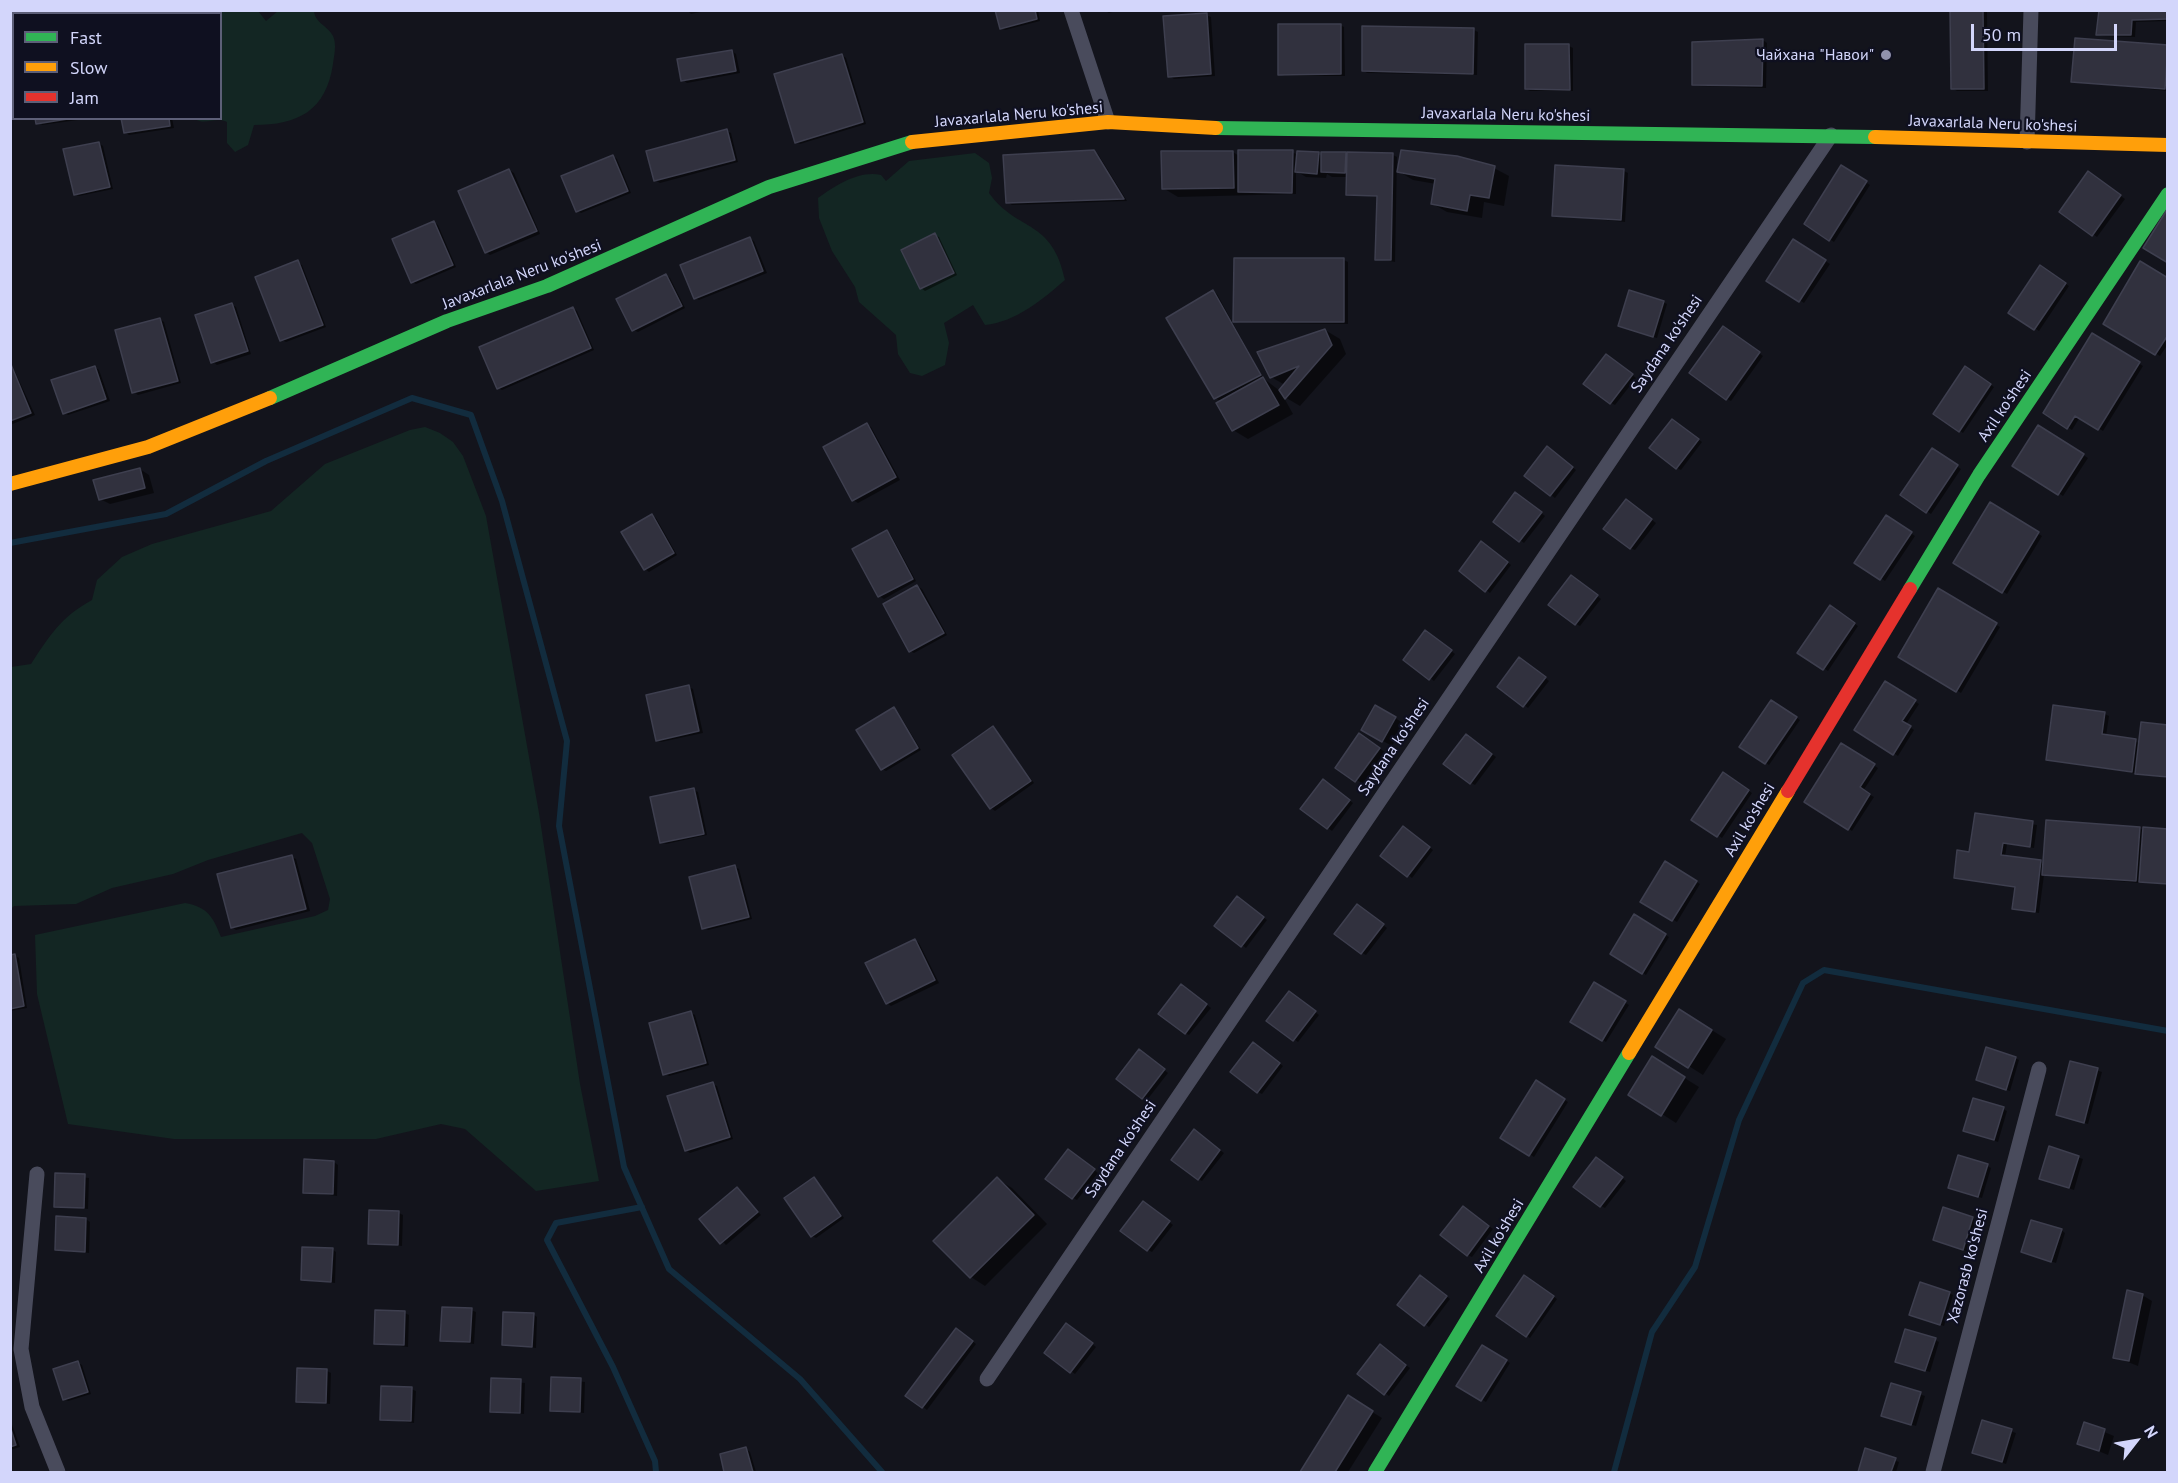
<!DOCTYPE html>
<html>
<head>
<meta charset="utf-8">
<style>
  body { margin:0 }
  #map { position:relative; width:2178px; height:1483px; overflow:hidden; background:#13141c; font-family:"PT Sans",sans-serif }
  canvas { display:block }
  .frame { position:absolute; inset:0; border:12px solid #d3d6fb; pointer-events:none }
  .legend { position:absolute; left:12px; top:12px; width:210px; height:108px; box-sizing:border-box; background:#0f1020; border:2px solid #5d5f78; margin:0; padding:8px 10px; list-style:none; font-size:18px; color:#d3d6fb }
  .legend li { display:flex; align-items:center; gap:12px; height:30px }
  .legend b { width:30px; border:2px solid #5d5f78 }
  .north { position:absolute; left:2106px; top:1411px; width:60px; height:60px; -webkit-text-stroke:4px #0f1020; paint-order:stroke; rotate:59deg; font-size:16px; font-weight:700; line-height:24px; text-align:center; color:#d3d6fb }
  .north::after { content:''; display:block; margin:auto; width:21px; height:27px; background:#d3d6fb; clip-path:polygon(50% 0,100% 100%,50% 72%,0 100%) }
  .scale { position:absolute; left:1971px; top:24px; width:146px; height:27px; box-sizing:border-box; border:3px solid #d3d6fb; border-top:0; padding-left:8px; font-size:18px; line-height:21px; white-space:nowrap; color:#d3d6fb; -webkit-text-stroke:4px #0f1020; paint-order:stroke }
</style>
</head>
<body>
<div id="map">
<canvas width="2178" height="1483"></canvas>
<div class="frame"></div>
<ul class="legend">
<li><b style="height:8px;background:#30b455"></b>Fast</li>
<li><b style="height:8px;background:#ff9f0a"></b>Slow</li>
<li><b style="height:8px;background:#e5322d"></b>Jam</li>
</ul>
<div class="north">N</div>
<div class="scale">50 m</div>
</div>
<script>
const ctx = document.querySelector('canvas').getContext('2d');
ctx.lineJoin = 'round';
function paint(path, color) { ctx.fillStyle = color; ctx.fill(path, 'evenodd'); }
function stroke(path, color, width, dash) { ctx.strokeStyle = color; ctx.lineWidth = width; ctx.lineCap = dash ? 'butt' : 'round'; ctx.setLineDash(dash || []); ctx.stroke(path); }
function write(font, color, halo, rows, align = 'center') {
  ctx.font = font + ' "PT Sans",sans-serif'; ctx.lineWidth = 4.5; ctx.setLineDash([]); ctx.textBaseline = 'middle'; ctx.strokeStyle = halo; ctx.fillStyle = color; for (const [text, x, y, turn = 0] of rows) {
    ctx.save(); ctx.translate(x, y); ctx.rotate((+turn || 0) * Math.PI / 180); ctx.textAlign = isNaN(turn) ? turn : align; if (halo) ctx.strokeText(text, 0, 0); ctx.fillText(text, 0, 0); ctx.restore();
  }
}
paint(new Path2D(`
  M175 11H258L266 21 278 11H314C315 23 328 26 333 36 337 44 334 56 333 64 326 111 298 125 254 125L248 145 235 152 227 143V122C216 116 205 126 195 119L220 118V14L175 13Z
  M975 153 989 163 992 178 989 193C1018 233 1052 218 1065 280 1043 299 1016 322 985 325L973 305 944 323 949 343 945 365 922 376 910 373 898 354 896 335 859 302 855 287 832 251 819 218 818 198C835 186 859 170 881 175L886 181 909 161Z
  M425 427 440 433 453 442 463 456 486 516 539 813 580 1084 599 1181 536 1191 465 1129 441 1124 376 1139H174L68 1124 37 994 35 935 185 903C208 907 213 917 221 937L315 916 328 910 330 899 312 843 302 833 208 860 173 874 112 888 76 904 14 906 11 909V667L31 664C50 635 61 617 92 600L97 580 122 557 152 544 271 511 325 464 410 430Z`), '#132623');
paint(new Path2D(`
  M687 10H710L691 14Z
  M996 10H1038L1040 21 1005 30 1001 28Z
  M1104 10H1119L1109 13Z
  M1952 10 1987 12 1988 91H1957L1952 88Z
  M2100 10H2168V21L2136 22 2135 37 2102 36 2098 34Z
  M1206 15 1211 17 1215 76 1174 79 1170 76Z
  M1340 25 1344 27 1345 76H1284L1280 74Z
  M1474 30 1478 32 1477 75 1367 73 1363 70Z
  M1763 40 1767 43 1766 88 1698 86 1693 84Z
  M1569 46 1573 48V91H1530L1526 89Z
  M2168 47V91L2073 81Z
  M732 51 736 54 740 73 687 83 683 80Z
  M842 55 846 58 866 124 800 144 796 142Z
  M37 118H92L42 125Z
  M123 118H172L174 128 129 135 125 132Z
  M727 131 731 133 738 162 660 183 655 180Z
  M99 143 103 146 113 189 79 196 75 194Z
  M1094 152 1098 154 1127 201 1012 205 1008 202Z
  M1233 152 1239 156 1292 152 1298 155H1393L1397 157 1395 262 1377 259 1378 197 1348 194V177H1332L1327 174 1326 178 1306 177 1296 171V194L1178 197 1163 188Z
  M613 156 617 159 631 193 581 213 577 211Z
  M1842 167 1870 185 1834 242 1806 224Z
  M1494 168 1509 176 1504 206 1484 202 1482 218 1447 212 1433 204 1436 184 1413 180 1398 171Z
  M509 170 514 173 540 234 490 255 486 252Z
  M1624 171 1628 173 1625 222 1553 215Z
  M2093 176 2125 199 2097 237 2061 212Z
  M434 222 438 225 456 267 416 284 412 282Z
  M935 235 939 237 957 275 925 291 921 288Z
  M749 238 754 241 767 273 699 300 695 298Z
  M1793 241 1830 264 1804 303 1768 280Z
  M1235 259 1344 260 1348 262V324L1239 323 1235 321Z
  M297 262 302 265 326 327 286 342 282 340Z
  M2041 267 2069 286 2039 331 2010 312Z
  M666 275 670 278 685 308 638 332 633 330Z
  M2168 279V344L2160 356 2105 323Z
  M1213 292 1217 294 1263 378 1280 391 1285 385 1271 377 1325 330 1340 339 1346 354 1300 406 1283 396 1293 414 1248 439 1233 430 1221 402 1216 398 1168 318Z
  M1663 302 1667 304 1657 338 1624 328Z
  M232 305 236 307 251 354 217 365 213 362Z
  M573 308 577 311 594 350 502 390 498 388Z
  M160 319 164 322 181 383 138 395 134 392Z
  M1727 330 1763 356 1731 401 1727 399Z
  M2093 335 2143 366 2103 431 2080 417 2072 430 2045 413Z
  M1611 358 1636 378 1615 405 1611 403Z
  M10 361 35 415 10 425Z
  M95 367 99 370 110 401 68 415 64 413Z
  M1966 368 1994 387 1963 433 1935 414Z
  M1677 423 1702 442 1681 470 1677 468Z
  M867 425 871 427 900 480 858 503 853 500Z
  M2039 427 2088 458 2063 496 2014 465Z
  M1551 450 1576 470 1555 498 1526 476Z
  M1933 450 1961 469 1931 514 1902 495Z
  M140 469 149 475 154 493 110 504 100 499Z
  M1520 496 1545 516 1524 543 1495 522Z
  M1630 503 1656 523 1635 550 1630 548Z
  M1990 504 2042 536 2007 594 1955 562Z
  M652 516 656 518 677 555 649 572 645 569Z
  M1887 517 1915 536 1885 581 1856 562Z
  M887 532 891 535 916 581 884 599 879 596 854 550Z
  M1486 546 1511 565 1490 593 1486 590Z
  M1576 579 1601 599 1580 626 1576 624Z
  M917 586 922 589 947 635 914 653 910 651Z
  M1939 590 2000 627 1961 693 1900 656Z
  M1830 607 1858 626 1828 671 1800 653Z
  M1430 634 1455 654 1434 681 1405 659Z
  M1524 661 1549 681 1528 708 1499 686Z
  M1886 683 1919 704 1906 724 1914 730 1898 756 1856 729Z
  M689 687 693 689 703 733 661 742 657 740Z
  M1772 702 1800 720 1769 765 1741 747Z
  M1376 707 1405 724 1392 746 1363 730Z
  M2055 707 2105 714 2109 716 2106 736 2140 743 2168 727V778L2048 760Z
  M894 709 898 712 921 750 886 771 882 769Z
  M993 728 1034 783 995 811 991 808Z
  M1470 738 1496 757 1475 785 1471 783Z
  M1369 741 1388 754 1366 786 1337 767Z
  M1842 745 1878 768 1863 791 1874 797 1852 831 1806 801Z
  M1724 774 1752 793 1722 838 1693 819Z
  M1328 784 1353 803 1332 831 1302 809Z
  M694 790 698 792 707 835 666 844 662 842Z
  M1976 815 2037 825 2034 848 2007 844 2005 857 2044 863 2140 828 2144 831 2168 830V885L2141 881 2140 883 2044 875 2039 913 2018 910 2013 908 2016 888 1955 877 1971 854Z
  M1407 831 1433 850 1412 878 1408 875Z
  M292 857 296 859 310 911 236 930 232 927Z
  M1665 863 1700 884 1677 922 1642 901Z
  M735 867 739 869 752 919 708 930 704 928Z
  M1241 901 1267 920 1246 948 1242 945Z
  M1362 908 1387 928 1366 955 1362 953Z
  M1635 916 1669 937 1646 975 1612 954Z
  M915 940 919 943 939 983 891 1006 887 1003Z
  M14 955 19 958 27 1008 10 1011V956Z
  M1595 984 1629 1005 1606 1042 1572 1021Z
  M1185 988 1211 1008 1189 1035 1185 1033Z
  M1294 995 1319 1015 1298 1042 1269 1021Z
  M691 1013 695 1015 709 1065 669 1076 665 1074Z
  M1694 1019 1726 1039 1703 1075 1657 1046Z
  M1257 1047 1283 1066 1262 1094 1258 1092Z
  M1143 1053 1168 1073 1147 1100 1118 1078Z
  M2015 1058 2019 1060 2010 1091 1977 1079Z
  M2071 1062 2102 1072 2088 1124 2057 1115Z
  M1667 1067 1699 1087 1676 1123 1662 1114Z
  M1536 1082 1568 1102 1534 1157 1502 1137Z
  M712 1084 717 1086 733 1139 690 1153 686 1150Z
  M2003 1109 2007 1111 1998 1142 1969 1132Z
  M1198 1134 1224 1153 1202 1181 1198 1179Z
  M2050 1148 2083 1159 2074 1190 2045 1181Z
  M1072 1153 1098 1173 1077 1200 1073 1198Z
  M1600 1161 1626 1181 1605 1208 1601 1206Z
  M334 1162 338 1165 337 1196 304 1192Z
  M1987 1166 1991 1168 1982 1198 1954 1189Z
  M57 1174 89 1178 88 1209 56 1206Z
  M814 1179 844 1218 816 1238 812 1236Z
  M997 1179 1012 1188 1047 1224 985 1286 971 1277Z
  M737 1189 761 1215 726 1245 701 1219Z
  M1148 1205 1173 1225 1152 1252 1148 1250Z
  M1944 1209 1977 1221 1967 1251 1935 1240Z
  M1467 1210 1493 1229 1472 1257 1467 1255Z
  M399 1213 403 1215 402 1246 369 1243Z
  M86 1219 90 1222 89 1253 56 1249Z
  M2061 1230 2065 1233 2056 1263 2023 1252Z
  M332 1249 336 1252 335 1283 303 1279Z
  M1529 1279 1557 1299 1530 1338 1526 1335Z
  M1425 1280 1450 1299 1429 1327 1425 1324Z
  M1949 1293 1953 1295 1944 1326 1915 1317Z
  M2142 1295 2152 1301 2138 1366 2115 1357Z
  M471 1310 476 1312 474 1344 442 1340Z
  M405 1313 409 1315 408 1347 375 1343Z
  M533 1314 537 1317 536 1348 504 1344Z
  M1071 1327 1096 1347 1075 1374 1046 1353Z
  M961 1332 976 1344 927 1410 907 1395Z
  M1935 1340 1939 1342 1930 1372 1901 1363Z
  M1482 1347 1510 1363 1486 1402 1459 1386Z
  M1384 1349 1410 1368 1389 1396 1385 1393Z
  M78 1363 82 1365 91 1394 68 1401 64 1399Z
  M327 1371 331 1373 330 1404 298 1401Z
  M553 1378 585 1382 584 1413 552 1410Z
  M493 1380 525 1383 524 1414 491 1411Z
  M1892 1385 1925 1396 1916 1426 1887 1417Z
  M411 1389 416 1391 414 1423 382 1419Z
  M1348 1397 1382 1418 1348 1472H1302Z
  M10 1419 20 1447 10 1450Z
  M1983 1422 2016 1433 2006 1464 1978 1455Z
  M2085 1424 2114 1436 2108 1455 2079 1443Z
  M746 1449 750 1452 756 1472H726L722 1455Z
  M1866 1450 1899 1462 1896 1472H1860Z`), '#0007');
stroke(new Path2D(`
  M10 543 166 514 266 461 412 398 471 415 502 501 567 741 559 826 624 1167 669 1269 800 1379 882 1472
  M642 1207 556 1223 547 1240 613 1367 655 1461 656 1472
  M1614 1472 1652 1332 1695 1267 1739 1120 1803 983 1824 970 2168 1031`), '#122c3e', 6);
const building = new Path2D(`
  M107 10H154L155 14H107Z
  M995 10H1035L1037 19 1000 29Z
  M1950 10H1983L1984 89H1951Z
  M2099 10H2168V19L2132 20 2131 35H2096Z
  M1207 13 1211 74 1168 77 1163 16Z
  M1278 24H1341V74L1278 75Z
  M1362 26 1474 28 1473 74 1362 71Z
  M2075 38 2168 45 2165 89 2071 82Z
  M1763 39 1762 86 1692 85V42Z
  M1525 44H1569L1570 90 1525 89Z
  M732 50 736 71 681 81 677 59Z
  M842 54 863 122 795 143 774 74Z
  M35 118H74L36 124Z
  M121 118H169L170 126 124 133Z
  M727 129 735 160 654 181 646 151Z
  M99 142 110 187 74 195 63 149Z
  M1094 150 1124 199 1006 203 1003 155Z
  M1238 150H1293L1292 193 1238 192Z
  M1401 150 1457 156 1495 166 1489 198 1470 195 1467 211 1431 204 1435 179 1397 172Z
  M1161 151H1233L1234 188 1162 189Z
  M1297 151 1319 152 1317 174 1295 172Z
  M1321 152H1346L1345 173 1321 172Z
  M1347 152 1393 153 1391 260H1375L1377 196 1346 195Z
  M613 155 628 191 576 212 561 176Z
  M1555 165 1624 169 1621 220 1552 216Z
  M1841 165 1867 181 1829 241 1804 224Z
  M509 169 537 231 485 253 458 191Z
  M2088 171 2121 195 2092 236 2059 212Z
  M2168 208V263L2143 248Z
  M434 221 453 265 411 283 392 239Z
  M935 233 954 273 920 289 901 250Z
  M750 237 763 271 694 299 680 265Z
  M1793 239 1826 260 1799 302 1766 281Z
  M1234 258H1344V322H1233Z
  M298 260 323 325 280 341 255 277Z
  M2140 261 2168 278V335L2155 355 2103 324Z
  M2040 265 2066 283 2034 330 2008 313Z
  M666 274 682 306 632 331 616 299Z
  M1213 290 1261 375 1214 399 1166 318Z
  M1629 290 1664 301 1653 337 1618 326Z
  M232 303 248 351 211 363 195 315Z
  M573 307 591 348 497 389 479 347Z
  M160 318 178 381 132 393 115 330Z
  M1723 326 1760 352 1726 400 1689 373Z
  M1325 329 1332 345 1285 399 1279 390 1299 366 1270 378 1257 352Z
  M2092 333 2140 362 2098 430 2075 416 2067 429 2043 413Z
  M1606 354 1633 374 1610 404 1583 384Z
  M10 362 31 413 10 421Z
  M95 366 106 399 63 414 51 380Z
  M1965 366 1991 384 1959 432 1933 414Z
  M1263 377 1279 405 1232 431 1216 403Z
  M1672 419 1699 439 1676 469 1649 448Z
  M867 423 896 477 852 501 823 447Z
  M2038 425 2084 454 2058 495 2012 466Z
  M1547 446 1573 467 1550 496 1524 476Z
  M1932 448 1958 465 1926 513 1900 495Z
  M140 468 145 488 99 500 93 480Z
  M1515 492 1542 512 1519 542 1493 522Z
  M1626 499 1652 519 1630 549 1603 529Z
  M1990 502 2039 532 2002 593 1953 563Z
  M652 514 674 553 644 570 621 532Z
  M1886 515 1912 532 1880 580 1854 563Z
  M887 530 913 579 878 597 852 549Z
  M1481 541 1508 562 1485 592 1459 571Z
  M1571 575 1598 595 1575 625 1548 605Z
  M917 585 944 633 909 652 883 604Z
  M1938 588 1997 623 1956 692 1898 657Z
  M1830 605 1855 623 1823 670 1797 653Z
  M1425 630 1452 650 1429 680 1403 660Z
  M1519 657 1546 677 1523 707 1497 687Z
  M1885 681 1916 700 1902 721 1911 726 1893 755 1854 730Z
  M689 685 699 731 656 741 646 695Z
  M1771 700 1797 717 1765 764 1739 747Z
  M1375 705 1396 717 1382 742 1361 730Z
  M2053 705 2105 712 2102 734 2136 739 2132 772 2046 760Z
  M894 707 918 748 881 770 856 730Z
  M2141 722 2168 725V777L2135 774Z
  M993 726 1031 781 990 809 952 755Z
  M1359 733 1380 748 1355 782 1335 768Z
  M1466 734 1492 754 1470 784 1443 764Z
  M1841 743 1875 764 1860 787 1870 794 1848 830 1804 802Z
  M1723 772 1749 790 1717 837 1691 820Z
  M1323 779 1350 800 1327 829 1300 809Z
  M694 788 704 834 660 843 650 797Z
  M1975 813 2033 821 2030 847 2003 843 2001 855 2041 860 2035 912 2012 909 2015 887 1954 878 1957 850 1969 852Z
  M2046 820 2140 827 2136 881 2042 875Z
  M1403 826 1430 847 1407 877 1380 856Z
  M2143 827 2168 829V884L2139 882Z
  M292 855 306 909 231 928 217 874Z
  M1665 861 1697 881 1672 921 1640 902Z
  M735 865 749 917 702 929 689 877Z
  M1237 896 1264 917 1241 947 1214 926Z
  M1357 904 1384 924 1361 954 1334 934Z
  M1634 914 1666 934 1642 974 1610 954Z
  M915 939 935 980 886 1004 865 963Z
  M15 954 24 1006 10 1009V955Z
  M1594 982 1626 1001 1602 1041 1570 1022Z
  M1181 984 1207 1004 1185 1034 1158 1014Z
  M1289 991 1316 1011 1293 1041 1266 1021Z
  M1679 1009 1712 1030 1688 1068 1655 1047Z
  M691 1011 706 1063 663 1075 649 1023Z
  M1253 1042 1280 1063 1257 1093 1230 1072Z
  M1986 1047 2016 1057 2006 1090 1976 1080Z
  M1139 1049 1165 1069 1142 1099 1116 1079Z
  M1652 1056 1685 1077 1661 1116 1628 1095Z
  M2070 1061 2098 1068 2084 1123 2056 1115Z
  M1536 1080 1565 1099 1529 1156 1500 1138Z
  M713 1082 730 1137 685 1151 667 1096Z
  M1973 1098 2004 1107 1994 1140 1963 1131Z
  M1194 1129 1220 1150 1198 1180 1171 1160Z
  M2049 1146 2079 1156 2069 1188 2039 1179Z
  M1068 1149 1095 1169 1072 1199 1045 1179Z
  M1958 1155 1988 1164 1978 1197 1948 1188Z
  M1596 1157 1623 1177 1600 1207 1573 1187Z
  M304 1159 334 1161 333 1194 303 1193Z
  M55 1173 85 1174 84 1208 54 1207Z
  M814 1177 841 1216 811 1237 784 1198Z
  M997 1177 1034 1215 970 1278 933 1241Z
  M737 1187 758 1212 720 1244 699 1219Z
  M1143 1201 1170 1221 1147 1251 1120 1231Z
  M1463 1206 1489 1226 1467 1256 1440 1235Z
  M1943 1207 1973 1217 1963 1250 1933 1240Z
  M369 1210 399 1211 398 1245 368 1244Z
  M56 1216 86 1218 85 1252 55 1250Z
  M2031 1220 2062 1229 2051 1262 2021 1252Z
  M302 1247 333 1248 331 1282 301 1280Z
  M1420 1275 1447 1296 1424 1326 1397 1305Z
  M1524 1275 1554 1296 1526 1337 1496 1316Z
  M1920 1282 1950 1292 1940 1325 1909 1315Z
  M2127 1290 2143 1294 2129 1361 2113 1358Z
  M442 1307 472 1308 470 1342 440 1341Z
  M375 1310 405 1311 404 1345 374 1344Z
  M503 1312 534 1313 532 1347 502 1345Z
  M1066 1323 1093 1343 1070 1373 1044 1353Z
  M956 1328 973 1341 922 1408 905 1396Z
  M1905 1329 1936 1338 1925 1371 1895 1362Z
  M1380 1344 1406 1365 1384 1395 1357 1374Z
  M1482 1345 1507 1360 1481 1401 1456 1386Z
  M78 1361 88 1392 63 1400 53 1369Z
  M297 1368 327 1369 326 1403 296 1402Z
  M551 1377 581 1378 580 1412 550 1411Z
  M491 1378 521 1379 520 1413 490 1412Z
  M1891 1383 1921 1392 1911 1425 1881 1416Z
  M381 1386 412 1387 411 1421 380 1420Z
  M1348 1395 1373 1411 1335 1472H1300Z
  M1982 1420 2012 1429 2002 1462 1972 1453Z
  M2084 1422 2105 1429 2099 1451 2077 1444Z
  M10 1426 16 1445 10 1447Z
  M746 1447 753 1472H724L720 1454Z
  M1865 1448 1896 1458 1891 1472H1858Z`);
paint(building, '#31313e');
stroke(building, '#3e3f4f', 1.5);
stroke(new Path2D(`
  M1071 10 1108 122
  M2027 142 2031 10
  M37 1174 21 1349 32 1407 58 1472
  M987 1379 1831 135
  M1933 1472 2039 1069`), '#494b5c', 15);
stroke(new Path2D(`
  M1216 128 1875 137
  M270 398 447 321 547 286 769 187 912 142
  M1910 589 1979 475 2168 194
  M1375 1472 1629 1053`), '#30b455', 14);
stroke(new Path2D(`
  M1875 137 2168 145
  M912 142 1108 122 1216 128
  M10 484 148 447 270 398
  M1629 1053 1788 791`), '#ff9f0a', 14);
stroke(new Path2D(`
  M1788 791 1910 589`), '#e5322d', 14);
for (const [x, y, r, color] of [
  [1886,55,6,"#9092ad"]
]) { const dot = new Path2D(); dot.arc(x, y, r, 0, 2 * Math.PI); ctx.fillStyle = color; ctx.fill(dot); stroke(dot, '#0f1020', 2); }
write('16px', '#d3d6fb', '#0f1020', [
  ["Чайхана \"Навои\"",1874,55]
], 'right');
write('16px', '#d3d6fb', '#0f1020', [
  ["Javaxarlala Neru ko'shesi",1019,115,-5],
  ["Javaxarlala Neru ko'shesi",1506,115,1],
  ["Javaxarlala Neru ko'shesi",1993,124,2],
  ["Javaxarlala Neru ko'shesi",522,275,-21],
  ["Saydana ko'shesi",1667,344,-56],
  ["Axil ko'shesi",2005,406,-56],
  ["Saydana ko'shesi",1394,747,-56],
  ["Axil ko'shesi",1750,820,-59],
  ["Saydana ko'shesi",1121,1149,-56],
  ["Axil ko'shesi",1499,1236,-59],
  ["Xazorasb ko'shesi",1968,1266,-75]
]);
</script>
</body>
</html>
